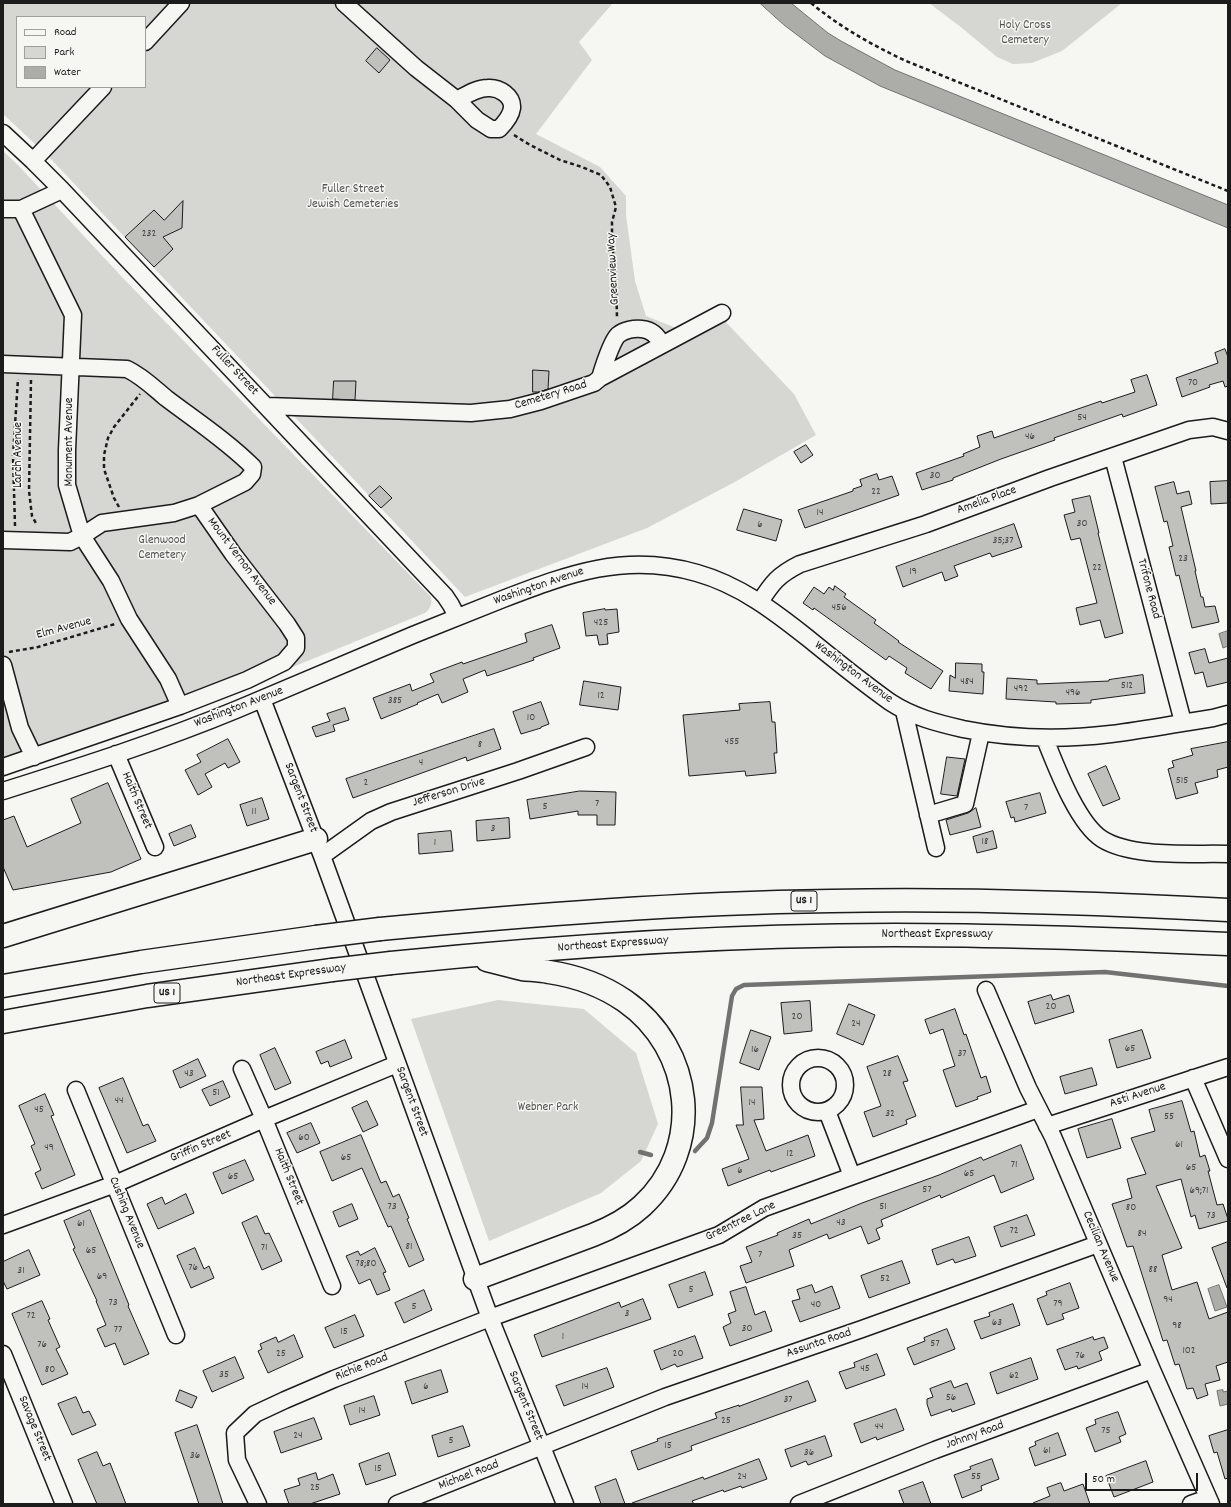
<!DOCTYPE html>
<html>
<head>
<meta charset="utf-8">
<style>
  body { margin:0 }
  #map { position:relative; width:1231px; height:1507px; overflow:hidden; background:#f6f6f2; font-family:Dekko,sans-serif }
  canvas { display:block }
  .frame { position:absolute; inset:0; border:4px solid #1c1c1c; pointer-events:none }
  .legend { position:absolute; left:16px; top:16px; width:130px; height:72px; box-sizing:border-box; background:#f6f6f2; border:1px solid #9f9f9c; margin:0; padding:5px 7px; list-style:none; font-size:12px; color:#1c1c1c }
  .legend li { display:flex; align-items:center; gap:8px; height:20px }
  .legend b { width:20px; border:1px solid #9f9f9c }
  .scale { position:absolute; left:1085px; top:1473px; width:113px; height:18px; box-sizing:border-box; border:2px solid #1c1c1c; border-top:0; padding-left:5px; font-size:12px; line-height:14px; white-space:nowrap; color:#1c1c1c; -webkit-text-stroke:3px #f6f6f2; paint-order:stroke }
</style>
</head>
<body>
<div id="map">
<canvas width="1231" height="1507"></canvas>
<div class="frame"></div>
<ul class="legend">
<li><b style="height:5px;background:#f6f6f2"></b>Road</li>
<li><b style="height:11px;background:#d6d6d2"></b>Park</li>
<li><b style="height:11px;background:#acaca9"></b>Water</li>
</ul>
<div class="scale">50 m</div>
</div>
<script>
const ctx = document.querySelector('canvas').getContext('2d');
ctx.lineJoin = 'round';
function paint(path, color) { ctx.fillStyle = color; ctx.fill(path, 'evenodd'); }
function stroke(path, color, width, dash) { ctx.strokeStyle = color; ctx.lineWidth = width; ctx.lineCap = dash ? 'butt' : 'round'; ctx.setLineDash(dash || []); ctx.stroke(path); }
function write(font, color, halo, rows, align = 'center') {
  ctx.font = font + ' Dekko,sans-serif'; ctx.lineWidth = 3; ctx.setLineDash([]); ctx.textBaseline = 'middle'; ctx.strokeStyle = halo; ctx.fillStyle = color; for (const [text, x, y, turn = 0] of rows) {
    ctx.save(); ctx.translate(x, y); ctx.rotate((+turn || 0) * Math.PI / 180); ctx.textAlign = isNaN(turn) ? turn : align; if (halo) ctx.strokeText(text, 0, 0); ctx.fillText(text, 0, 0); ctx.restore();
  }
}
paint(new Path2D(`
  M3 3H613L579 42 592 60 536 134 600 167 626 196V215L635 281 646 316 676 328 721 317 794 394 816 435 733 483 647 528 465 597 49 157 3 114ZM17 17H145V87H17Z
  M929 3H1122L1062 51 1032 63 1013 64 997 57 962 28Z
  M3 151 18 165 121 276 431 597C432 604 431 608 425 613L195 707 3 773Z
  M498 1000 584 1009 636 1053 658 1124 641 1161 601 1193 489 1241 411 1019Z`), '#d6d6d2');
const water = new Path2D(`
  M760 3H791L828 33 841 41 895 70 1228 205V228L880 86 825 56 784 25Z
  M1228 631V646L1223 648 1219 634Z
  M1219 1285 1227 1307 1215 1311 1208 1289Z
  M1223 1390V1392L1228 1391V1404L1220 1406 1217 1391Z`);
paint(water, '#acaca9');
stroke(water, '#727271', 1);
stroke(new Path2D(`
  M695 1151 707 1138 712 1123 732 996 736 989 744 985 1105 972 1228 986
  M640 1152 651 1155`), '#727271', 4.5);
const building = new Path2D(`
  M377 48 390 60 379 73 366 61Z
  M183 201 182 228 163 237 173 249 154 267 125 237 154 210 164 220Z
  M1225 349 1228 357V386L1225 387 1223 381 1209 385 1210 387 1182 397 1176 378 1218 363 1215 353Z
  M533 370 549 371 548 389 539 392H533Z
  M1147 375 1157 405 1123 417 1122 414 1054 438 1055 440 1001 459 953 478V480L922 490 916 473 964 456 963 454 980 447 977 436 992 431 994 438 1101 401 1102 403 1135 392 1131 380Z
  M334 381H356L355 400 333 399Z
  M806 445 813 455 801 463 794 452Z
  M877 474 879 480 892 476 899 495 805 528 798 510 853 491V489L862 486 860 480Z
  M1228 481V503L1211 504 1210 482Z
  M1174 482 1177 494 1189 491 1192 504 1181 507 1196 571H1195L1201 597H1203L1205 607 1215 606 1219 622 1192 628 1179 575 1176 576 1169 547 1173 546 1167 521 1164 522 1155 487Z
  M380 486 392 498 381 508 369 496Z
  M1090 496 1099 533H1098L1123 633 1105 638 1100 620 1080 625 1076 608 1097 603 1080 538 1071 540 1064 515 1075 512 1072 500Z
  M744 509 782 520 776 541 737 530Z
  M1014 524 1022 547 992 557 990 553 954 566 958 576 945 581 942 572 903 587 896 567Z
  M835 586 846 594 844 597 876 620 874 623 899 641 898 642 943 671 931 689 905 673 907 668 889 656 886 660 814 608 813 610 803 603 814 587 824 594 829 587 833 590Z
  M605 609V610L617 609 619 632 607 634 608 644 599 645 597 635 586 636 583 613Z
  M552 625 560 648 533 658 534 660 487 676 485 670 463 679 468 692 442 703 438 694 417 703 418 704 381 719 373 698 410 684 412 691 434 682 430 674 462 662 463 664 527 642 525 634Z
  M1205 649 1209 663 1228 658V682L1207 687 1203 672 1195 674 1189 653Z
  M956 663 982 664V672H984L983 694 949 691 950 675 955 678Z
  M1143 675 1145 693 1091 700V703L1056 704V702L1006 699 1007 678 1037 680V684L1109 681V680Z
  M584 681 621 687 618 710 580 705Z
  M541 702 549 724 541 727V728L521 734 513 712Z
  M770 702 772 722H775L777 753H774L776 773 746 776 745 771 689 776 683 715 740 710 739 704Z
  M345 708 349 720 333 725 335 731 316 737 312 727 330 721 327 714Z
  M494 729 501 749 467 761 466 757 353 798 346 779Z
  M228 739 240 762 228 768 225 763 205 774 212 787 198 795 185 770 201 762 197 755Z
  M1228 742V767L1217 770 1218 777 1195 783 1198 793 1176 799 1168 769 1174 767 1172 761 1193 755 1191 749Z
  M947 757 965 759 957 796 941 794Z
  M1106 766 1120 799 1103 806 1088 774Z
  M108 783 141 859 111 872 13 890 3 867V820L14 816 27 847 81 823 71 799Z
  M580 791 616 792 615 825H597V815H578V811L530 819 527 800Z
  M1040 793 1046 813 1015 822 1014 817 1011 818 1006 802Z
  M262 798 269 819 247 826 240 805Z
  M976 808 981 827 950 835 946 820 968 813Z
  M509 818 510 838 477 841 476 821Z
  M191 825 196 837 174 846 169 834Z
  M451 831 453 851 419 854 418 834Z
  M993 831 997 848 977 853 973 837Z
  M1051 995 1053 1000 1069 995 1074 1012 1035 1024 1028 1002Z
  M810 1001 812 1031 784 1034 781 1003Z
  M849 1004 875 1015 863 1045 837 1034Z
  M955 1009 964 1035 966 1034 981 1078 986 1076 991 1092 977 1097 978 1099 956 1107 943 1070 955 1066 943 1029 930 1034 925 1020Z
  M751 1030 771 1037 759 1070 740 1063Z
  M1142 1030 1151 1058 1117 1068 1109 1040Z
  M345 1040 352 1058 330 1067 328 1061 321 1064 316 1052Z
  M275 1048 291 1083 275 1090 260 1055Z
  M898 1056 908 1081 903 1082 916 1116 906 1120 907 1124 873 1137 864 1112 881 1106 867 1067Z
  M198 1059 206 1076 180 1088 173 1071Z
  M1092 1068 1097 1085 1065 1094 1060 1077Z
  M123 1078 143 1126 148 1124 156 1141 127 1153 99 1088Z
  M223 1081 230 1097 210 1106 202 1090Z
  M741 1087H762L764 1119 754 1120 766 1151 808 1135 815 1156 771 1172 770 1170 728 1186 722 1169 749 1159 736 1125H743Z
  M45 1094 54 1115 51 1116 75 1175 42 1189 35 1173 41 1170 31 1146 35 1144 19 1106Z
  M367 1101 378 1125 363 1132 352 1108Z
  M1182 1101 1191 1132 1194 1131 1200 1157 1205 1155 1210 1171H1208L1217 1205 1223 1204 1228 1219V1221L1199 1229 1195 1215 1191 1217 1181 1179 1156 1186 1182 1248 1162 1255 1172 1290 1197 1282 1209 1319 1228 1312V1362L1216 1366 1220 1380 1205 1384 1208 1395 1197 1399 1193 1388 1187 1389 1179 1364 1175 1365 1167 1340 1163 1341 1133 1246 1127 1247 1112 1204 1132 1198 1127 1179 1146 1174 1131 1138 1155 1131 1149 1110Z
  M1112 1119 1121 1148 1087 1158 1078 1129Z
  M311 1123 320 1143 297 1153 287 1133Z
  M361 1135 381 1183 386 1181 393 1197 399 1194 409 1218 407 1219 424 1260 409 1267 391 1226 388 1227 362 1168 332 1181 320 1152Z
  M1021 1145 1034 1179 1001 1193 994 1175 941 1198 940 1195 881 1220 883 1226 876 1229 880 1239 868 1244 861 1226 829 1239 827 1234 789 1250 794 1266 746 1283 740 1266 752 1262 746 1247 778 1235 777 1233 809 1219 811 1224 862 1203 939 1175 981 1157 983 1160Z
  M245 1160 254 1180 222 1194 213 1173Z
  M186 1194 194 1213 158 1229 147 1204 162 1197 165 1204Z
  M352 1204 358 1219 339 1227 333 1212Z
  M90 1210 129 1305 128 1306 149 1354 124 1365 115 1343 105 1347 97 1329 106 1325 96 1301H97L73 1249 75 1248 64 1221Z
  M1027 1215 1035 1235 1001 1247 994 1227Z
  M257 1216 265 1234 269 1233 282 1261 262 1270 242 1223Z
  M969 1237 976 1256 955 1263 953 1259 937 1265 932 1250Z
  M1228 1242V1288H1227L1212 1248Z
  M195 1248 204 1269 209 1266 214 1278 191 1288 177 1256Z
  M375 1248 386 1272 383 1273 390 1290 377 1295 370 1279 359 1284 346 1256 358 1251 360 1255Z
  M29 1250 40 1275 7 1289 3 1281V1262Z
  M902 1261 910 1283 869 1298 861 1276Z
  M705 1272 713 1295 678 1308 669 1285Z
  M1070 1283 1079 1308 1062 1314 1064 1319 1047 1325 1037 1299 1047 1295 1046 1292Z
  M812 1285 815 1293 832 1286 840 1308 800 1322 792 1301 800 1299 797 1290Z
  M746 1287 755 1315 765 1311 772 1331 730 1346 723 1327 731 1323 728 1314 736 1311 730 1292Z
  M424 1290 432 1310 404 1323 395 1303Z
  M643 1299 651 1319 542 1357 534 1335 619 1302 621 1307Z
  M42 1301 50 1319 48 1320 60 1347 56 1349 68 1374 42 1385 12 1314Z
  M1013 1304 1020 1325 981 1339 974 1321 990 1316 989 1313Z
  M355 1315 364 1336 334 1348 325 1328Z
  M947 1329 955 1349 914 1365 907 1348 925 1341 924 1338Z
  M294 1335 303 1357 268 1373 258 1351 262 1349 260 1344 276 1337 278 1342Z
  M695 1336 703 1358 677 1367 675 1364 661 1370 654 1351Z
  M1093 1337 1094 1340 1104 1337 1108 1348 1099 1352 1102 1360 1078 1369 1077 1366 1065 1370 1057 1350Z
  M877 1354 885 1375 846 1389 839 1372 855 1367 854 1363Z
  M235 1357 244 1378 212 1392 203 1371Z
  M1031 1358 1038 1379 997 1394 990 1373Z
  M607 1368 614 1387 564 1406 556 1386Z
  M441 1370 448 1392 412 1404 405 1382Z
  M808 1381 816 1401 691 1446 692 1450 638 1470 631 1451 658 1441 657 1439 717 1418 715 1413 739 1405V1406Z
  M951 1381 954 1388 967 1383 975 1404 952 1412 951 1409 931 1416 927 1404V1399L933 1397 930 1389Z
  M180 1390 197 1397 192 1408 176 1401Z
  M374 1396 380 1415 350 1425 344 1406Z
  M76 1397 83 1413 89 1411 96 1425 72 1435 58 1404Z
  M896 1409 904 1430 877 1440 876 1437 861 1443 854 1424Z
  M1118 1412 1126 1434 1119 1437 1121 1442 1095 1452 1086 1428 1096 1424 1095 1420Z
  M314 1418 322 1439 281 1453 274 1432Z
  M197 1425 215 1479 223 1504H199L175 1433Z
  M463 1426 470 1446 438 1457 432 1436Z
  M1228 1430V1478L1225 1479 1217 1452 1214 1453 1209 1436Z
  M1058 1433 1066 1455 1035 1466 1029 1448 1036 1445 1035 1442Z
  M825 1436 832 1456 808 1465 806 1461 791 1467 785 1450Z
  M97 1452 103 1466 110 1463 126 1504H97L78 1460Z
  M389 1453 396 1475 366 1485 359 1464Z
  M759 1459 767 1479 742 1488 741 1486 724 1492 723 1490 692 1501 694 1504H633L632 1503 703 1477 704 1479Z
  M992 1459 999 1479 981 1486 982 1490 962 1498 954 1475 971 1469 970 1467Z
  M1146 1461 1153 1482 1114 1497 1106 1476Z
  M316 1473 318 1480 333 1474 340 1494 310 1504H289L284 1490 300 1485 298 1479Z
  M616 1479 625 1504H601L595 1487Z
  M923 1482 931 1504H904L899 1491Z
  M1061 1483 1064 1491 1083 1484 1090 1504H1033V1503L1050 1496 1047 1488Z`);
paint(building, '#c0c0bd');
stroke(building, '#1c1c1c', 1);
const minor = new Path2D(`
  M344 3 416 68 457 100 477 120 491 129H499C504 124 511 116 512 108 513 96 499 87 488 88 477 88 466 95 457 100
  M145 42 181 3
  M3 133 33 161 62 190 445 596 451 605 457 617
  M33 161 103 87
  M3 209H21L62 190
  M21 209 73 315 67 450V485L82 536 111 581 129 619 168 679 180 706
  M3 364 127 369C142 376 154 388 166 398 195 420 227 441 253 467L252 474 245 482 199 505 174 513 102 523 82 536 70 542 3 540
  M600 378C603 368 612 341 618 335 624 330 634 328 642 329 652 330 658 336 662 345
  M267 406 471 413 510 409 541 401 594 383 600 378 722 313
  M1113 457 1183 722
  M760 602C772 583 778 575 800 564L926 524 1050 478 1189 430 1213 427 1228 431
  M3 665 20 728 34 757
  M262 699 322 856 490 1318 565 1504
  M904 711 936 848
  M1045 739C1056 766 1077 823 1102 839 1132 858 1192 853 1228 854
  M116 754 155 847
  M3 767 180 706 247 680 284 662 296 648V638L287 624 233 554 199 505
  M3 791C82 766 161 741 238 709 296 685 354 660 413 635 443 623 473 611 503 599 568 574 626 552 697 573 740 585 775 612 809 639 836 661 862 682 890 702 913 717 937 723 963 729 1012 739 1061 740 1111 734 1145 730 1179 723 1213 718L1228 714
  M928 815 965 804 981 733
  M322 856 371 821 391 812 518 771 586 747
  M986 990 1028 1088 1053 1137 1152 1370 1211 1504
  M791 1085a27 27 0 1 1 54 0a27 27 0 1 1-54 0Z
  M242 1069 264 1119 332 1286
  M1193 1078 1228 1159
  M76 1090 176 1335
  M827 1111 852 1176
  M1047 1126 1228 1067
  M3 1225 115 1184 264 1119 397 1064
  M3 1354 64 1504
  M258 1504 237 1460 235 1433 255 1414 285 1400 334 1379 490 1318 719 1235 764 1208 1038 1109
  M397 1504 665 1397 862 1329 1098 1244
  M799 1504 935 1450 1152 1370
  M1191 1504 1208 1498`);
const highway = new Path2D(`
  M380 929C530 915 680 903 831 901 964 898 1096 903 1228 910
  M3 936 316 839
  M391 963C559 946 727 935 895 935 1006 935 1117 939 1228 944
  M3 986 141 962 316 937
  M3 1022 147 996 332 970
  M475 1279 593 1235C611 1228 628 1219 642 1206 705 1148 694 1049 625 1001 603 986 576 976 549 972 541 970 531 970 522 969 511 966 499 963 487 960`);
stroke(minor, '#1c1c1c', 19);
stroke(highway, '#1c1c1c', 25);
stroke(new Path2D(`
  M811 3C840 27 872 45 906 61L1228 191
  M514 135 530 145 560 160 582 167 601 175 610 187 616 207 612 222V241L616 280 617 318
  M31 380 29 491 32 516 37 525
  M119 507 114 498 104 469V455L108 438 114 427 140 394
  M15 526 13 456 18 379
  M9 652 38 647 115 624`), '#1c1c1c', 2.5, [4, 3]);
stroke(minor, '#f6f6f2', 16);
stroke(highway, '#f6f6f2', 22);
const highwayBridge = new Path2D(`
  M316 937 380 929
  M332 970 391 963`);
stroke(highwayBridge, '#1c1c1c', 25, []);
stroke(highwayBridge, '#f6f6f2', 22);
write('11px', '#454544', null, [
  ["232",149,234],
  ["70",1193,383],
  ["54",1082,418],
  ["46",1030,437],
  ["30",935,476],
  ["22",876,492],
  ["14",820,513],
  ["30",1082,524],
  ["6",760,525],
  ["35;37",1003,541],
  ["23",1183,559],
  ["22",1097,568],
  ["19",913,572],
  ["456",839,608],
  ["425",601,623],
  ["484",967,682],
  ["512",1127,686],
  ["492",1021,689],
  ["496",1073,693],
  ["12",601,696],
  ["385",395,701],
  ["10",531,718],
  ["455",732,742],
  ["8",480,745],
  ["4",421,763],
  ["515",1182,781],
  ["2",366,783],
  ["7",597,804],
  ["5",545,807],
  ["7",1026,808],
  ["11",254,812],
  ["3",493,829],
  ["18",985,842],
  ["1",435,843],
  ["20",1051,1007],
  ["20",797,1017],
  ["24",856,1024],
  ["65",1130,1049],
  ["16",755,1050],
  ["37",962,1054],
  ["43",189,1074],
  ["28",887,1074],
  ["51",216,1093],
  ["44",119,1101],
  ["14",752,1103],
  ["45",39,1110],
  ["32",890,1114],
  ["55",1169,1117],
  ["60",304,1138],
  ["61",1179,1145],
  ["49",49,1148],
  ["12",790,1154],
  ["65",346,1158],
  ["71",1014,1165],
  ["65",1191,1168],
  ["6",740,1171],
  ["65",969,1174],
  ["65",233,1177],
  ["57",927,1190],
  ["69;71",1199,1191],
  ["73",392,1207],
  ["51",883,1207],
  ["80",1131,1208],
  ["73",1211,1216],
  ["43",841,1223],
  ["61",81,1224],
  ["72",1014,1231],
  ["84",1142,1234],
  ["35",797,1236],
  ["81",409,1247],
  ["71",264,1248],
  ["65",91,1251],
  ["7",760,1255],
  ["78;80",366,1264],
  ["76",193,1268],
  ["88",1153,1270],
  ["31",21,1271],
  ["69",102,1277],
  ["52",885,1279],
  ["5",691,1290],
  ["94",1168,1300],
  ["73",113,1303],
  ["79",1058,1304],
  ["40",816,1305],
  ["5",414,1307],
  ["3",627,1314],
  ["72",31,1316],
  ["63",997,1323],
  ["98",1177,1326],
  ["30",747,1329],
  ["77",118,1330],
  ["15",344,1332],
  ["1",563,1337],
  ["57",935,1344],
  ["76",42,1345],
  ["102",1189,1351],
  ["25",281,1354],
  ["20",678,1354],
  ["76",1080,1356],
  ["45",865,1369],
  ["80",50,1370],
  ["35",224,1375],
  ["62",1014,1376],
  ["6",426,1387],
  ["14",585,1387],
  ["56",951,1398],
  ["37",788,1400],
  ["14",362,1411],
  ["25",726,1421],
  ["44",879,1427],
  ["75",1106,1431],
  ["24",298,1436],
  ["5",451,1441],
  ["15",668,1446],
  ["61",1047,1451],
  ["36",809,1453],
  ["36",195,1456],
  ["15",378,1469],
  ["24",742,1477],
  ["55",976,1477],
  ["25",315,1488]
]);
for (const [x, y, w] of [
  [804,901,26],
  [167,993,26]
]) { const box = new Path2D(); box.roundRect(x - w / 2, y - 10, w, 20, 3); ctx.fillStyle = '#f6f6f2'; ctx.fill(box); stroke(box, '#1c1c1c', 1); }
write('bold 12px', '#1c1c1c', null, [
  ["US 1",804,901],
  ["US 1",167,993]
]);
write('13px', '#545453', '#f6f6f2', [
  ["Holy Cross",1025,26],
  ["Cemetery",1025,41],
  ["Fuller Street",353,190],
  ["Jewish Cemeteries",353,205],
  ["Glenwood",162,541],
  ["Cemetery",162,556],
  ["Webner Park",548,1108]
]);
write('13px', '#1c1c1c', '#f6f6f2', [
  ["Greenview Way",614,269,-93],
  ["Fuller Street",234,371,47],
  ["Cemetery Road",551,396,-17],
  ["Monument Avenue",70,442,-90],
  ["Larch Avenue",19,455,-90],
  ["Amelia Place",987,501,-20],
  ["Mount Vernon Avenue",241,562,53],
  ["Washington Avenue",539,587,-19],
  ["Trifone Road",1148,589,75],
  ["Elm Avenue",64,629,-15],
  ["Washington Avenue",853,673,37],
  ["Washington Avenue",239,708,-21],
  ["Jefferson Drive",449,793,-17],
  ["Sargent Street",300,798,69],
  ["Haith Street",136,801,67],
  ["Northeast Expressway",937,935],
  ["Northeast Expressway",613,945,-4],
  ["Northeast Expressway",291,976,-8],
  ["Asti Avenue",1138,1096,-18],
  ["Sargent Street",411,1102,70],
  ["Griffin Street",201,1147,-23],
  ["Haith Street",288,1177,68],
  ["Cushing Avenue",126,1213,68],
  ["Greentree Lane",741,1222,-26],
  ["Cecilian Avenue",1100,1247,67],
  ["Assunta Road",819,1344,-19],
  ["Richie Road",362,1368,-22],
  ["Sargent Street",525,1406,68],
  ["Savage Street",34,1429,68],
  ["Johnny Road",975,1436,-20],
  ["Michael Road",469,1476,-21]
]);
</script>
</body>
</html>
